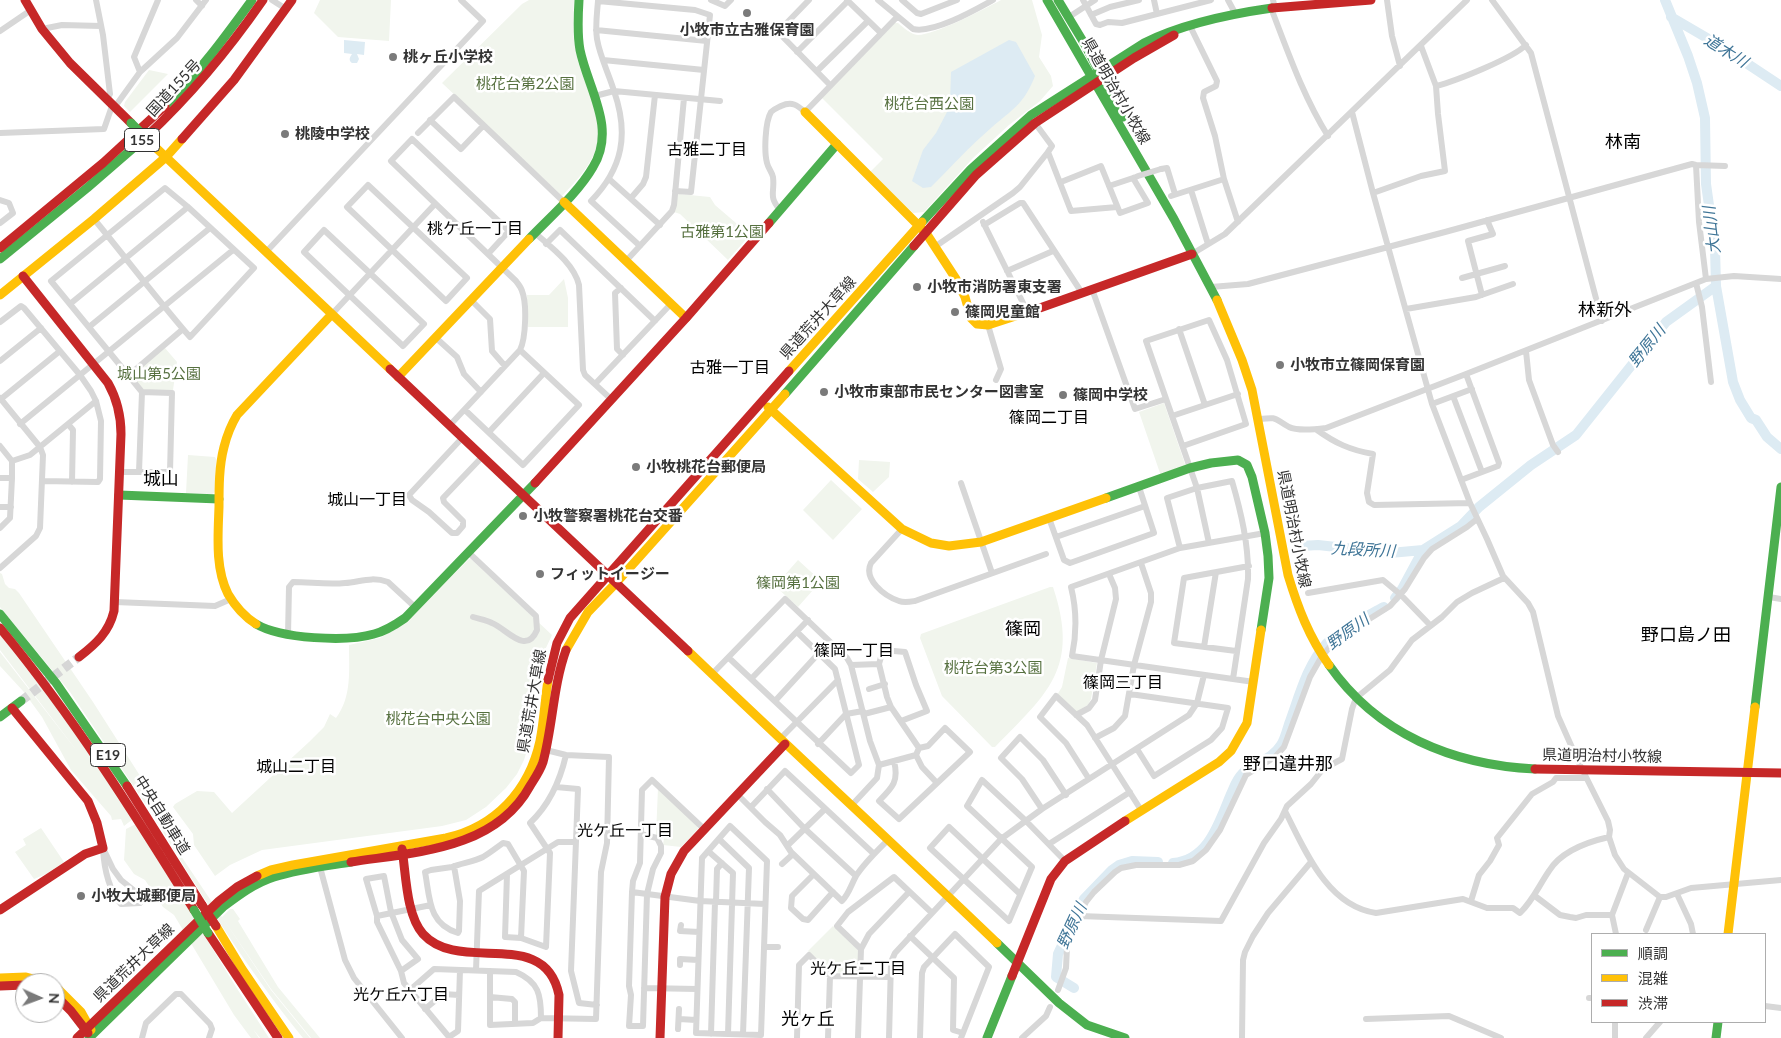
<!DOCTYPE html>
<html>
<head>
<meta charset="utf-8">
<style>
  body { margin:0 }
  #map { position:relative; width:1781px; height:1038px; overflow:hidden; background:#fff; font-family:Lato,"Noto Sans JP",sans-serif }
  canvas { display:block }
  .legend { position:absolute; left:1591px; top:933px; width:175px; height:90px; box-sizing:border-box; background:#fff; border:1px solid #adadad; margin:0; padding:6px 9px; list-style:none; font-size:15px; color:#333 }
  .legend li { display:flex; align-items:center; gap:10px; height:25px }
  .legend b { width:25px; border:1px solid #adadad }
  .north { position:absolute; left:15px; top:973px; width:50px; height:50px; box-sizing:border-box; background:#fff; border:1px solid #adadad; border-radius:50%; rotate:92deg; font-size:14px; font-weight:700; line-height:20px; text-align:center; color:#333 }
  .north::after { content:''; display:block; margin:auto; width:18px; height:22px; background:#7a7a7a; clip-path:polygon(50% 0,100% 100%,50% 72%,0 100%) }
</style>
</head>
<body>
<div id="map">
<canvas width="1781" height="1038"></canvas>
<ul class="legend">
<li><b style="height:6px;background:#4caf50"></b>順調</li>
<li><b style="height:6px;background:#ffc107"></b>混雑</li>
<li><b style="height:6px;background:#c62828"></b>渋滞</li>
</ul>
<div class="north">N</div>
</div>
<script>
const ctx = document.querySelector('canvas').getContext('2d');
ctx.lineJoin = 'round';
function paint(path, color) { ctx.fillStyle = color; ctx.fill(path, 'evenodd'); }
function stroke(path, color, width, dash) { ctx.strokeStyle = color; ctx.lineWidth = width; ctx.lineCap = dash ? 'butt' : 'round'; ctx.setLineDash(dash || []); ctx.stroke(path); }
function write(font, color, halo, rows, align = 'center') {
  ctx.font = font + ' Lato,"Noto Sans JP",sans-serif'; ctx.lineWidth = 5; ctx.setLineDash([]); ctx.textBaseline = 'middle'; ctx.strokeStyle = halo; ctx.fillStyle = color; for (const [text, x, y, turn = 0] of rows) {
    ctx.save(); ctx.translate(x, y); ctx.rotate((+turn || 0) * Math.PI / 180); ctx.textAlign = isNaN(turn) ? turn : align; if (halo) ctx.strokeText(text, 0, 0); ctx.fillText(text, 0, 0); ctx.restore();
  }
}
paint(new Path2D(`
  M320 0H391L389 41 338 37 314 13Z
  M529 0H574C573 21 572 41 578 61 582 76 589 90 594 105 608 146 589 168 562 196L442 83 522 4Z
  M1001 0H1032L1042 35 1039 57 1051 76 1053 86 1040 101 1009 125 973 158 924 212 913 213 870 172 883 159 822 98 895 23H898C904 28 910 34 918 35 934 35 985 9 1001 0Z
  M149 70 168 74 130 112 124 106 125 102Z
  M679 194 710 197 715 205 750 235 728 260 680 214 674 212 677 195Z
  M564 279 568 298V327H528L527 295H549Z
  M165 348 177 362 173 390H143L131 376Z
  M1164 403 1186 467 1161 476 1139 412Z
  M188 455 215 457 216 459 215 492 212 494 186 493Z
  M859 460 890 462 889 477 873 492 858 479Z
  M831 480 862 509 833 540 803 510Z
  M469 559H471L552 635 545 650 536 687 533 729 529 744 524 760 517 774 506 788 486 807 466 820 442 826 262 850 230 865 215 876 194 845 193 834 173 807 175 804 197 791 214 792 232 813 309 742 324 727 330 714 336 718C352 697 349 670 349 645L380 638 401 626Z
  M798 560 821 581 798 607 775 586Z
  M0 573 2 574 5 584 9 588 15 589 19 593 93 702 158 804 149 809 70 692 0 607Z
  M1050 587H1053C1080 668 1048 693 995 747H992L942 696 920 638 921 634Z
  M0 635 60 711 133 819 124 826 121 819 112 820 111 816 71 770 42 717 23 691 0 666V652L80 755 0 650Z
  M1068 658 1097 663 1091 699 1088 705 1076 712 1057 695 1062 687Z
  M658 788 697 826 698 829 681 847 663 845 664 838 656 835Z
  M155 811 181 856 271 990 310 1038H303C246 968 199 891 152 814Z
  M136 824 236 987 269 1038H260L253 1029 259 1038H251L234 1015 174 915 163 907 145 880 134 874 124 860 126 829Z
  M41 828 64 862 46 874 34 879 15 852 26 845 23 839Z
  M230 909H233L240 919 238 921 278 987 320 1038H311L271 989 222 917Z
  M833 926 858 950V972L856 974 829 972 808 951Z`), '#f1f5ed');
paint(new Path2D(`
  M344 40 365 42 364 55 357 54 359 59 357 63H352C348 60 350 57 352 54L344 53Z
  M1009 40 1016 42 1035 76C1024 104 1013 109 991 128 970 146 951 167 931 187L923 188 912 181 923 150 936 133 947 112 950 103 951 72Z`), '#ddebf3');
stroke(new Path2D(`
  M1665 0 1688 56 1697 83 1705 118 1706 184 1715 248 1716 286 1733 382 1740 400 1751 418 1756 420 1767 437 1781 449
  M1671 17 1719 45 1781 86
  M1302 546 1318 545 1390 553 1423 550
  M1395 598 1402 589 1423 550 1461 526 1479 507 1531 465 1576 435 1666 322 1716 286
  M1173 863C1209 860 1219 822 1231 794 1234 788 1236 780 1242 774 1254 761 1270 762 1281 745 1285 739 1287 730 1289 724 1299 697 1307 665 1326 644 1342 628 1364 618 1384 607
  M1074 988 1056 977 1058 954 1084 899 1112 870 1119 865 1132 861 1158 862`), '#ddebf3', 10);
stroke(new Path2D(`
  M21 701 79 657`), '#d6d6d6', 9, [9, 4.5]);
stroke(new Path2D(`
  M96 0 103 35 110 94 107 100
  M196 0 202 6
  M272 0 286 9
  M711 0 725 6 731 0
  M809 0 778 32 830 85
  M847 0 881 33
  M878 0 913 29C933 34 975 10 993 0
  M902 0 917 13 921 14 957 0
  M1083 0 1096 24 1100 25 1108 22 1122 23 1211 0
  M1154 0 1157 14
  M1228 0 1235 13
  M1273 0 1275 8
  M1387 0 1392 36 1400 66
  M1492 0 1531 53 1602 321
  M1271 8C1288 52 1303 96 1328 136
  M1072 15 1095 0
  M1091 15 1110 7 1139 0
  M1190 26 1217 81 1216 86 1204 92 1203 98 1215 136 1224 179 1238 222
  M42 29 62 25 101 26
  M596 30 707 41
  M0 31 31 10
  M1421 46 1436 86C1456 81 1513 58 1526 45
  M797 52 848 1
  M603 60 704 70
  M817 71 868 21
  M140 72 134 57 158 0
  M595 96 614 91 720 101
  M114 108 140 72 177 38 206 0
  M1352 112 1373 193 1432 404 1470 503 1487 539 1503 576 1528 603 1533 612 1558 716 1578 761 1608 821 1610 830 1609 837 1615 855 1624 869 1660 897H1666L1691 888 1781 880
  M430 120 461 149 483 126
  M0 133 104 129 112 106
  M418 133 454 97 564 202
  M1048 152 1071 211 1117 207
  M1696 165 1699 222 1706 279
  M1161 169 1167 168 1175 194
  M609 179 660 225
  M1061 182 1101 166 1120 213 1148 203 1133 178
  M368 185 467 278 446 301 347 207Z
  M1109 186 1136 177
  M1191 190 1208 244
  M1373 193 1421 176 1445 171 1438 114 1436 86
  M1171 196 1224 179
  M631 198 643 184 646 177 655 95
  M0 200 9 203 13 213 0 223
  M780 210C768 196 775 193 773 177 772 172 768 168 767 163 764 152 765 122 771 112 774 109 777 108 781 106 792 101 797 105 805 112L897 17
  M94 219C126 258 157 299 190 337L254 268 188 207 165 188 51 281 142 392 139 472
  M983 222 1027 311
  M984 225 1020 203H1023L1082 293
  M324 230 424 324 403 346 304 252Z
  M535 233C551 247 574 264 579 285L583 370 585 375 612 400
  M546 244 560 230 655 321
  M640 246 591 201C623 168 629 134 614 91 609 74 600 57 597 39 595 27 597 14 598 1L695 10 710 15 691 192 675 191
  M936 246 1013 193 1020 187 1048 152 1052 146 1035 123
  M267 251 483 21 461 0
  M1192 254 1225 234 1467 0
  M626 261 672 211 674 205 684 98
  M1007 271 1053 251
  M1462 278 1505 266
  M1696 283 1702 307 1711 382
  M1211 287 1248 284 1445 232 1692 164 1696 165 1725 166
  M621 288 615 293 617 349 623 355
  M1092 289 1135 409 1166 399
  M1482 295 1468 241 1493 234 1487 220
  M471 300 490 319 492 351 505 366
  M70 304 188 207
  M1406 309 1476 297 1513 284
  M332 314 435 204
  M0 322 21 306 24 308 80 375 91 391 96 401 101 421 100 479 98 482 42 481
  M988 325 1001 369 996 380
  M89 327 210 228
  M1179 329 1205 405
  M435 337 457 357 464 374 481 392
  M1526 351 1529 380 1553 445 1558 452
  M0 361 41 328
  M128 376 183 329
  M595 384 668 307
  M1453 396 1482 472
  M0 398 40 447 43 455 40 528 36 536 0 568
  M1 399 60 351
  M1432 404 1472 389
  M465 410 523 465 579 405 520 350
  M1172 416 1238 394
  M1259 419C1279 417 1273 418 1289 427 1297 431 1318 429 1326 428L1466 374 1706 279 1734 276 1781 279
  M20 424 233 250
  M68 424 73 430 72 482
  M450 425 520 350C526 338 527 303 522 291 521 287 518 284 516 281L391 161 412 139 509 231 488 254
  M1317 430C1335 443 1350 450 1373 454L1367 493 1369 502 1374 505 1470 503
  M489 432 544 373
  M463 437 409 495 412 500 429 512 452 533H457L463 526V521L444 502 443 498 483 456
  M0 446 12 461V478L10 518 0 528
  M1183 446 1246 424 1227 360 1209 320 1146 341 1197 488 1209 543
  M12 461 30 455 96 401
  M119 472H170L172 393 142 392
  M0 478H12
  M1461 480 1498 466 1499 463 1466 374
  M961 483 992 573
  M0 507H11
  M1049 518 1064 560 1070 563 1154 533 1139 487
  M902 529 871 563C863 579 884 596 899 601 904 603 909 602 915 601L1046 554
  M1056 537 1145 506
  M1180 548 1167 498 1197 488 1232 481C1241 512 1249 545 1248 579L1233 679
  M468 552 536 616 537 630C526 656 507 629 492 623 486 620 479 619 473 617
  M1308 593 1383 580 1401 595 1430 625
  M1769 597 1781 599
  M115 602 215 606 231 599
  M288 635 289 587 293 582C310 582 328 585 345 583 360 582 371 576 388 582L415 607
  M1204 647 1216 572
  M1236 651 1174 643 1184 578 1249 566
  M729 658 851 773 859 765 835 669 797 632
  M851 665 879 664
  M712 674 785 599 847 658 851 665 870 741 879 765 877 778 851 806
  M752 678 808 620
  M1254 682 1072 656C1077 632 1077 611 1071 587L1180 548 1265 533
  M869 689 885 684
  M1130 694 1228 708 1222 728 1211 740 1154 776 1137 749
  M775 701 819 653
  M864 714 891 707
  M1076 715 1089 708 1095 700 1101 660 1116 599 1115 588 1109 574
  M901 721 927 711 916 685 905 652 883 650 879 664 887 697 891 707 919 748
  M1095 738 1114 728 1125 716 1134 665 1151 602V593L1141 563
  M780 739 838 680
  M818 744 846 714 863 711
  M916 755 922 767 937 783
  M894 761C899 781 893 787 879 801L899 819 970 752 945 728 928 746 919 748
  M879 765 916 755 919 748
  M1089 779 1066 743 1040 717 1056 696 1087 725 1141 810
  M556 787 578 789 571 971 579 1003 597 1005
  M767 789 804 828 856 876
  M737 794 765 822 780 835 791 852 842 901C849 894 851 885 856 876 865 862 877 851 889 839
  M751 807 785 771 874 854
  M1042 809 1022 779 1001 758 1020 737 1043 760 1066 795
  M1285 811C1305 850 1327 906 1376 913L1463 899 1487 908H1513L1520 913C1534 899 1538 887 1549 871 1561 851 1587 842 1609 837
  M730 826 767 861 761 1035 696 1033 702 858Z
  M641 834 657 838 661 846V853L653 869 647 894 643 1026H629L631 995 629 986 632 892 633 881 640 863 642 790 652 780 704 829
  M719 839 749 868 743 1034
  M1049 844 1130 792
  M788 845 825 809
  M103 848 113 869 121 880 141 896 142 900 140 903 121 904C108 889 104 868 103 848Z
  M708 851 733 873 728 1034
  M782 864 793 854
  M454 866 460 901 459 931 458 933C428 924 430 898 425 872L431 870 452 867C462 863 473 862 483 857 490 853 496 848 503 843L508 844 524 871 521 938
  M320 867 345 960 354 978 402 1038
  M507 874 505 937 521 938 546 947 550 853 530 823C549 805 560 781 566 755
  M814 874 792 896 791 908 803 919 808 920 833 892
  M632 892 700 901 765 904
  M1020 894 949 827 930 848 1009 921 1032 867 967 806 982 780 1026 821 1065 861
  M1677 894 1691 924 1693 934
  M1535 896 1560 915 1570 917 1576 918 1586 915H1612
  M1471 901 1479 875 1490 861 1499 845 1497 838 1532 794 1553 782 1556 778H1586
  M716 902 717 869 722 863
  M377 916 431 905
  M1079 916 1221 921 1264 843 1281 819 1287 806 1311 784 1323 769 1342 759 1352 709 1356 698 1390 670 1412 640 1442 617 1457 602 1472 593 1504 578
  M681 925 680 931 699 932
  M1646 930 1660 897
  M1616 934 1612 915 1628 873
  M910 936 954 978 953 1030 963 1033
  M764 947H778
  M861 949 837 926 848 912 894 877 932 913
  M680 965V959L698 960
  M476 970 479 891 558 842H576
  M401 971 418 959 402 940 391 912 384 876 366 879 377 916V922L401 971 404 983 449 1037 458 1031 460 970
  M490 971V1025L533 1023 541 1018 596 1019 601 872 607 843 609 757 566 755 546 750
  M644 988 697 989
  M410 990 434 969 516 972C539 982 541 995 541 1018
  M1058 990 1066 968 1067 947 1079 916 1086 902 1094 892 1115 872 1121 868 1136 865H1179L1193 861 1206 850 1220 830 1246 775 1275 757 1284 747 1310 677 1322 656 1336 640 1390 606 1405 589 1424 558 1432 549 1467 527 1477 519
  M490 997 512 999 515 1002V1024
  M1589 998H1592
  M1765 1006 1781 1008
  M425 1009 443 994 459 995
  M679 1019 696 1020
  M1366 1019 1449 1016 1501 1038
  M678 1029 679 1009
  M711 1034 715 902
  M142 1038 146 1023 176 994H181L210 1024 212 1029 209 1038
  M797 1038 799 965 809 955 830 976 890 977
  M828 1038 830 976
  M858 1038 861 949 869 934 909 892
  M889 1038 891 962 895 953 1001 839 1042 809 1189 715 1197 703 1204 675
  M920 1038 922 973 924 967 955 934 989 967 961 1038
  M1022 1038 1046 1016 1050 1007
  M1242 1038 1243 960 1245 952 1253 936 1268 913 1311 862
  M1615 1038V1022
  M1646 1038 1660 1022`), '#d7d7d7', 6);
stroke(new Path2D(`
  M1047 0 1174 219 1217 300
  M1058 0 1084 43 1123 117
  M165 106C198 74 225 37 252 0
  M922 222 971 169 1031 115 1144 43C1182 24 1230 14 1272 8
  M769 223 837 144
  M529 239C550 217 578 193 593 167 617 128 588 89 580 50 577 34 578 16 579 0
  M0 259 87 188 147 136
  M785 394 914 246
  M119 495 219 499
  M1106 498 1190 468 1211 463 1238 460 1247 465 1252 477 1265 533 1268 556 1269 578 1261 630
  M0 614 56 683 127 786
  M256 624C281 639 347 642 374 634 386 631 395 625 405 618L535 483
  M1329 665C1377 734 1453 765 1535 769
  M1755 707 1781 487
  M0 717 21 701
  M997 943 1059 1003 1087 1025 1125 1038
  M89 1038 223 907C239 895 255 883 274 877 299 869 326 866 351 862
  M987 1038 1012 976
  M1716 1038 1718 1022`), '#4caf50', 9);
stroke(new Path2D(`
  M805 112 926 233 956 279 965 297 971 318 977 324 988 325 1037 309
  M152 144 390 369
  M564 202 686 318
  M0 295 94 219 166 157 182 139
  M1217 300 1242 360 1252 390 1288 575C1298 608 1309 637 1329 665
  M789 371 922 222
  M398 377 529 239
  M768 407 902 529 931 543 949 546 981 542 1106 498
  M256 624C245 617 235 606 228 594 215 568 218 536 219 507 219 487 219 466 224 447 227 435 231 425 237 415L332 314
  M566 650 588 612 616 583 785 394
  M688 651C790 749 895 845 997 943
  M1125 821 1219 762 1231 751 1247 723 1261 630
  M257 876 271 870 293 865 446 838C495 827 529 791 540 741 544 721 545 700 548 680
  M216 926 242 969 289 1038
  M1728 934 1755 707
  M0 978 26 977 49 983
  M55 986 81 1012 91 1030`), '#ffc107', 9);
stroke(new Path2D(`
  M25 0 42 29 70 63 131 123
  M1272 8 1371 0
  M147 136C191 95 229 49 263 0
  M182 139 234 80 292 0
  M914 246 976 175 1035 123 1134 58 1174 35
  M0 248 103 163 165 106
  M23 276 108 383C117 399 121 415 121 434L114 611C109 632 96 644 79 657
  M1037 309 1192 254
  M390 369 688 651
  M535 483 686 318 769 223
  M0 628C73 716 134 813 194 910
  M548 680 557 643 570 618 789 371
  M1535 769 1781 773
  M127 786 202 905
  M402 849C406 873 406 915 423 934 460 975 545 925 559 995L558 1038
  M351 862C415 852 495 850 530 786 535 778 540 771 543 762 553 725 553 686 566 650
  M0 910 85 854 103 848 97 823 88 801 12 708
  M208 933 278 1038
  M1012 976 1051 879 1065 861 1125 821
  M0 986 25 985
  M55 995 71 1011 88 1033
  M77 1038 219 901 237 887 257 876
  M660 1038 665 897 671 874 684 851 785 744`), '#c62828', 9);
stroke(new Path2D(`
  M1138 176 1161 169`), '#d7d7d7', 6);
stroke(new Path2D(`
  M131 123 152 144
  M194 910 208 933`), '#4caf50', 9);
stroke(new Path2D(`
  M202 905 216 926`), '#c62828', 9);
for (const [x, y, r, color] of [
  [747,13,5,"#7a7a7a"],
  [393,57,5,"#7a7a7a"],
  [285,134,5,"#7a7a7a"],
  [917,287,5,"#7a7a7a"],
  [955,312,5,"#7a7a7a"],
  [1280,365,5,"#7a7a7a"],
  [824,392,5,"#7a7a7a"],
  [1063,395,5,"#7a7a7a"],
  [636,467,5,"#7a7a7a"],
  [523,516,5,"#7a7a7a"],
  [540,574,5,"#7a7a7a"],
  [81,896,5,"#7a7a7a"]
]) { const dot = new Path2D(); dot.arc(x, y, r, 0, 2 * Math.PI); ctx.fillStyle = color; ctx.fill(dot); stroke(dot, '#fff', 2); }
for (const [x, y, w] of [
  [142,140,35],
  [108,755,35]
]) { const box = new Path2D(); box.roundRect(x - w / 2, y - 11.5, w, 23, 4); ctx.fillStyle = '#fff'; ctx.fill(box); stroke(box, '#333', 1); }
write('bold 14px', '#333', null, [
  ["155",142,140],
  ["E19",108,755]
]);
write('bold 15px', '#333', '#fff', [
  ["小牧市立古雅保育園",747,30,"center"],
  ["桃ヶ丘小学校",403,57],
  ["桃陵中学校",295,134],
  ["小牧市消防署東支署",927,287],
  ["篠岡児童館",965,312],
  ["小牧市立篠岡保育園",1290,365],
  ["小牧市東部市民センター図書室",834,392],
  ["篠岡中学校",1073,395],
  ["小牧桃花台郵便局",646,467],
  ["小牧警察署桃花台交番",533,516],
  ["フィットイージー",550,574],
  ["小牧大城郵便局",91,896]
], 'left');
write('15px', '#56703f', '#fff', [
  ["桃花台第2公園",525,84],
  ["桃花台西公園",929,104],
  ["古雅第1公園",722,232],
  ["城山第5公園",159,374],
  ["篠岡第1公園",798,583],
  ["桃花台第3公園",993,668],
  ["桃花台中央公園",438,719]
]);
write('15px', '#333', '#fff', [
  ["国道155号",174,88,-47],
  ["県道明治村小牧線",1116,91,60],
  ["県道荒井大草線",818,318,-48],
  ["県道明治村小牧線",1294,529,79],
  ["県道荒井大草線",532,701,-80],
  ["県道明治村小牧線",1602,756,1],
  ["中央自動車道",162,815,58],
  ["県道荒井大草線",134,963,-44]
]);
write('italic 16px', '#3f7597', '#fff', [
  ["道木川",1726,51,32],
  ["大山川",1712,230,-97],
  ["野原川",1647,346,-51],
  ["九段所川",1363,550,3],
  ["野原川",1348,632,-36],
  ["野原川",1072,926,-65]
]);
write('16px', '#000', '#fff', [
  ["古雅二丁目",707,150],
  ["桃ケ丘一丁目",475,229],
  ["古雅一丁目",730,368],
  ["篠岡二丁目",1049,418],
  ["城山一丁目",367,500],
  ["篠岡一丁目",854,651],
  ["篠岡三丁目",1123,683],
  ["城山二丁目",296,767],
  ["光ケ丘一丁目",625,831],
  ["光ケ丘二丁目",858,969],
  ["光ケ丘六丁目",401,995]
]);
write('18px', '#000', '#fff', [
  ["林南",1623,142],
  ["林新外",1605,310],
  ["城山",161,479],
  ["篠岡",1023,629],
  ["野口島ノ田",1686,635],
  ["野口違井那",1288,764],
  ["光ヶ丘",808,1019]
]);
</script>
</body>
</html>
